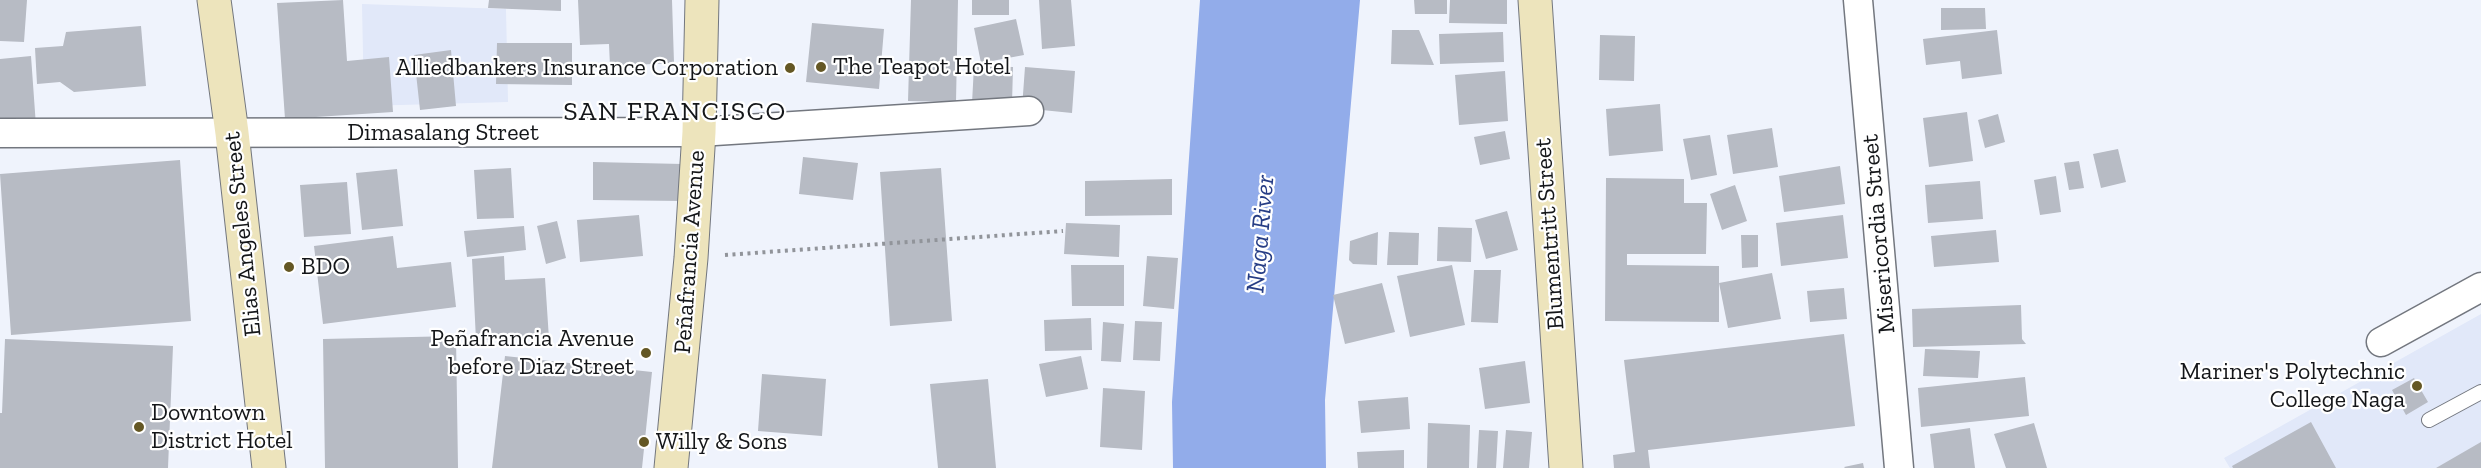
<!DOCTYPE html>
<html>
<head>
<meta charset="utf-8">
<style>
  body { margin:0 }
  canvas { display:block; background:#eff3fc }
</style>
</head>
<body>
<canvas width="2481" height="468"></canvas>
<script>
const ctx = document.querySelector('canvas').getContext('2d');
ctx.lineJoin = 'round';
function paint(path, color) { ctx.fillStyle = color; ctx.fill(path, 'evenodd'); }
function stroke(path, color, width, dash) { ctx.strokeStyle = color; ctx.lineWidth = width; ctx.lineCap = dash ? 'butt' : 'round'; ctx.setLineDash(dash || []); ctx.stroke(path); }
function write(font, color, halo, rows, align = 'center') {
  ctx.font = font + ' "Zilla Slab",serif'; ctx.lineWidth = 4.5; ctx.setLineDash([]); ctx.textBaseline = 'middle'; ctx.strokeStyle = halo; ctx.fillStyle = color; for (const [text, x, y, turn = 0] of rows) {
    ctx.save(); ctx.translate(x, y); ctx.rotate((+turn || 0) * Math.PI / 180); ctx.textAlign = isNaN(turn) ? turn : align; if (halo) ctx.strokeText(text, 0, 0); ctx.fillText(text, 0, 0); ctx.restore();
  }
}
paint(new Path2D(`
  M362 4 506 9 508 102 364 106Z
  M2481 314V468H2230L2224 458Z`), '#e1e8f9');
paint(new Path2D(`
  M1200 0H1360L1325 400 1326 468H1173L1172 402Z`), '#92acea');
paint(new Path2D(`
  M0 0H27L24 42 0 41Z
  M343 0 347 61 389 57 393 112 285 119 277 3Z
  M489 0H561V11L488 8Z
  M578 0H672L674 63 610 66 609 44 580 45Z
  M911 0H958L956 102 908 101Z
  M972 0H1009V15H972Z
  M1039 0H1071L1075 46 1042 49Z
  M1414 0H1447V14H1415Z
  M1450 0H1507V24L1449 23Z
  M1941 8H1985L1986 29 1941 30Z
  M1016 19 1024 55 981 63 974 28Z
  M812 23 884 29 879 89 806 82Z
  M141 26 146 86 74 92 60 82 37 84 35 48 63 46 66 32Z
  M1392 30H1419L1434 65 1391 64Z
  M1997 30 2002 74 1962 79 1960 61 1926 65 1923 39Z
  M1503 32 1504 62 1440 64 1439 34Z
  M1600 35 1635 36 1634 81 1599 80Z
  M497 43H572V85L496 84Z
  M451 50 456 106 420 110 414 55Z
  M31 56 36 126 0 129V59Z
  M974 66 1013 67 1012 104 972 103Z
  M1025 67 1075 71 1072 113 1022 108Z
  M1505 71 1508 121 1459 125 1455 75Z
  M1660 104 1663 151 1609 156 1606 109Z
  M1967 112 1973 161 1929 167 1923 118Z
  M1998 114 2005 142 1985 148 1978 120Z
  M1772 128 1778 167 1733 174 1727 135Z
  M1505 131 1510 159 1480 165 1474 137Z
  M1710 135 1717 175 1691 180 1683 139Z
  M2118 149 2126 182 2101 188 2093 154Z
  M803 157 858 163 853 200 799 194Z
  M180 160 191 321 11 335 0 174Z
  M2079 161 2084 188 2069 190 2064 163Z
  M593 162 683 164V201L593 200Z
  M1840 166 1845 204 1784 212 1779 176Z
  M511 168 514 218 477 219 474 170Z
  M941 168 952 321 890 326 880 172Z
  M397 169 403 226 362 230 356 173Z
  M2056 176 2061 212 2040 215 2034 180Z
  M1606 178 1684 179V203H1707L1706 254H1627V265L1719 266V322L1605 321Z
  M1172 179V215L1085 216V181Z
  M1980 181 1983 219 1928 223 1925 185Z
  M347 182 351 234 304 237 300 185Z
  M1735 185 1747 221 1722 230 1710 194Z
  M1507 211 1518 250 1486 259 1475 220Z
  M639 215 643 256 580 262 577 220Z
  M1843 215 1848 258 1781 266 1776 223Z
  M557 221 566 258 546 264 537 226Z
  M1066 223 1120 225 1119 257 1064 254Z
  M524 226 526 250 467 257 464 231Z
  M1438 227 1472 228 1471 262 1437 261Z
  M1996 230 1999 262 1934 267 1931 236Z
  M1378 232 1377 265 1353 264 1349 260 1350 241Z
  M1389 232 1419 233 1418 265H1387Z
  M1741 235H1758V267L1742 268Z
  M393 236 397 268 451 262 456 307 323 324 314 246Z
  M504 256 505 280 545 278 549 339 546 336 476 340 472 259Z
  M1147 256 1178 258 1174 309 1143 306Z
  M1071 265H1124V306H1072Z
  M1452 265 1465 325 1410 337 1397 276Z
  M1474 270H1501L1498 323 1471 322Z
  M1772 273 1781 319 1728 328 1719 283Z
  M1382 283 1395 332 1345 344 1333 295Z
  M1844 288 1847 319 1810 322 1807 291Z
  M2021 305 2022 339 2026 344 1913 347 1912 309Z
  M1091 318 1092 350 1045 351 1044 320Z
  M1135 321 1162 322 1160 361 1133 360Z
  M1103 322 1124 324 1121 362 1101 361Z
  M1844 334 1855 426 1648 450 1650 468H1614L1613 455 1635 452 1624 360Z
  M456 336 458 468H325L323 339Z
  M5 339 173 346 168 468H0V413H2Z
  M1925 349 1980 351 1978 378 1923 376Z
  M505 356 652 372 642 468H492Z
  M1081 356 1088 389 1046 397 1039 364Z
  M1525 361 1530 403 1485 409 1479 368Z
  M762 374 826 379 822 436 758 431Z
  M2025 377 2029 416 1921 427 1918 388Z
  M2414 378 2428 402 2406 415 2392 390Z
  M988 379 996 468H938L930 384Z
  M1103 388 1145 391 1142 450 1100 447Z
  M1408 397 1410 429 1361 433 1358 401Z
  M2311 422 2336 468H2233L2232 466Z
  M1428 423 1470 425 1469 468H1427Z
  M2034 423 2047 468H2006L1994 434Z
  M1970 428 1975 468H1934L1930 434Z
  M1479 430 1498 431 1496 468H1477Z
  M1506 430 1532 432 1529 468H1503Z
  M2481 442V468H2436Z
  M1404 450V468H1358L1357 452Z
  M1863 463 1864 468H1845L1844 467Z`), '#b7bbc4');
const service = new Path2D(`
  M2429 420 2481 392`);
const minor = new Path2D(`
  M1858 0 1899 468
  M0 133 699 132 1029 111
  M2381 342 2481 287`);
const secondary = new Path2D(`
  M214 0 232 133 269 468
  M1535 0 1566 468
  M671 468 691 258 699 132 702 0`);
stroke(service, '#73777f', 16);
stroke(minor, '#73777f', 31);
stroke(secondary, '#73777f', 35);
stroke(new Path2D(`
  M725 255 1063 231`), '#91949a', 4, [3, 4.5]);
stroke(service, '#fff', 14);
stroke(minor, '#fff', 28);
stroke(secondary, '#ede4bc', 33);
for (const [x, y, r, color] of [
  [821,67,6,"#645724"],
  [790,68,6,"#645724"],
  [289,267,6,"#645724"],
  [646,353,6,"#645724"],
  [2417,386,6,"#645724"],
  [139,427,6,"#645724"],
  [644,442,6,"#645724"]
]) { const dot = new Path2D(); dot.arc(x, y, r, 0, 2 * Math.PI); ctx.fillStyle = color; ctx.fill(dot); stroke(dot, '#fff', 2); }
write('24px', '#141619', '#fff', [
  ["The Teapot Hotel",833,67],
  ["Alliedbankers Insurance Corporation",778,68,"right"],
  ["BDO",301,267],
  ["Peñafrancia Avenue",634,339,"right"],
  ["before Diaz Street",634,367,"right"],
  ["Mariner's Polytechnic",2405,372,"right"],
  ["College Naga",2405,400,"right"],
  ["Downtown",151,413],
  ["District Hotel",151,441],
  ["Willy & Sons",656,442]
], 'left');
write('24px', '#141619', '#fff', [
  ["Dimasalang Street",443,133],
  ["Elias Angeles Street",243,234,-96],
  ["Blumentritt Street",1550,234,-94],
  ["Misericordia Street",1879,234,-95],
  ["Peñafrancia Avenue",690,252,-86]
]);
write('italic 26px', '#263d85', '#fff', [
  ["Naga River",1261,234,-85]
]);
ctx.letterSpacing = '1.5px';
write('27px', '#141619', '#fff', [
  ["SAN FRANCISCO",675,112]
]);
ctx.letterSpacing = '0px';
</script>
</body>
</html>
